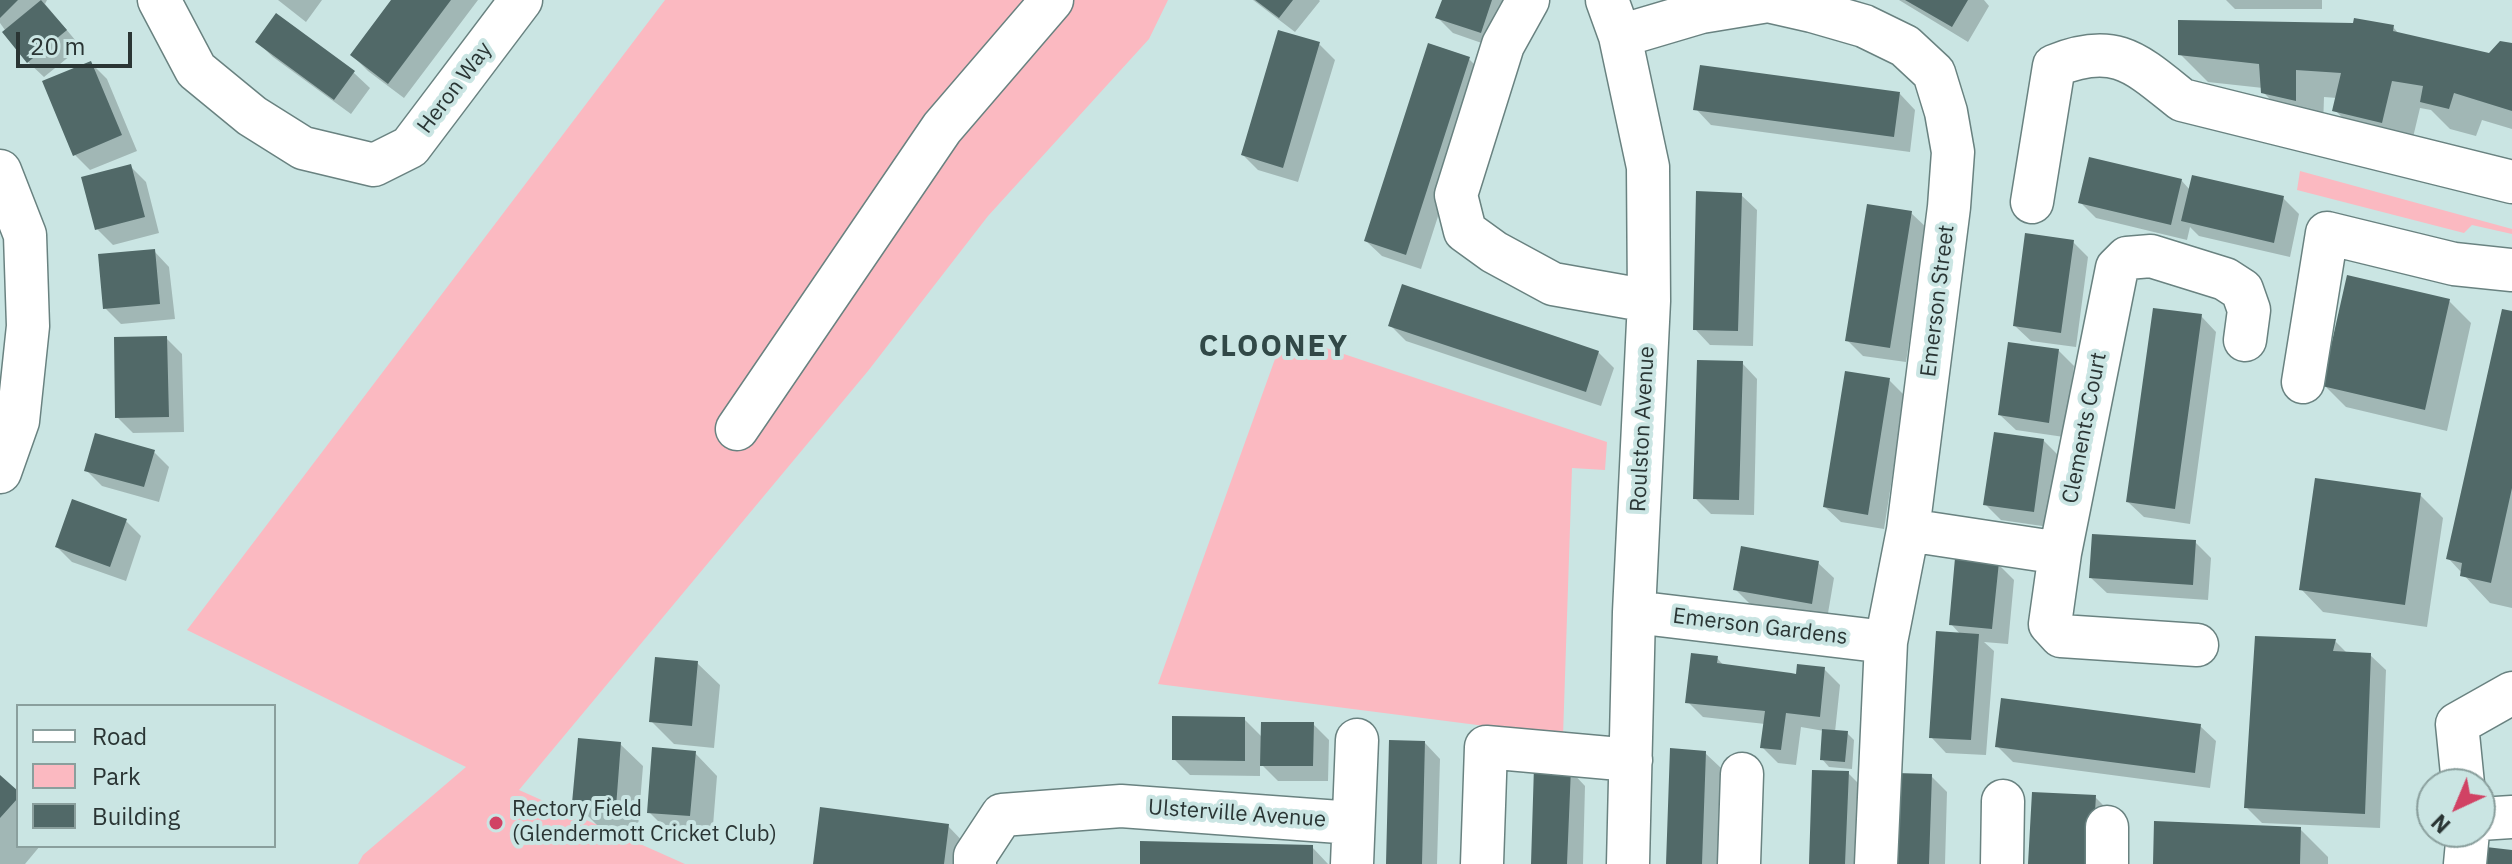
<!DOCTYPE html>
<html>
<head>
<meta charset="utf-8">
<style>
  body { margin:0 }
  #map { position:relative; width:2512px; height:864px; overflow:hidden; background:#cae5e3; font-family:"IBM Plex Sans",sans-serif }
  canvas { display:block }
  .legend { position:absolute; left:16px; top:704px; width:260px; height:144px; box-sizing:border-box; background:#cae5e3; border:2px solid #8a9f9d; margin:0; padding:10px 14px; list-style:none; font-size:24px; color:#2a3534 }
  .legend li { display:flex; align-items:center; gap:16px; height:40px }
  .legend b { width:40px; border:2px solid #8a9f9d }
  .north { position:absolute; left:2416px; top:768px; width:80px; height:80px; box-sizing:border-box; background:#cae5e3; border:2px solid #8a9f9d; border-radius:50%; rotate:224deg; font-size:22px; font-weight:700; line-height:32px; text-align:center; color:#2a3534 }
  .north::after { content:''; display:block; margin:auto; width:28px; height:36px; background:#d14264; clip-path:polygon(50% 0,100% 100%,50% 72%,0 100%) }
  .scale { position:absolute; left:16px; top:32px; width:116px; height:36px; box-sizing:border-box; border:4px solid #2a3534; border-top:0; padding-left:10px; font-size:24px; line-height:28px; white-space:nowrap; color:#2a3534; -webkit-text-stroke:6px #cae5e3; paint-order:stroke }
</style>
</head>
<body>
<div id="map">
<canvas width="2512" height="864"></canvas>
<ul class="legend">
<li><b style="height:10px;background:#fff"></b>Road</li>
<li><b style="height:22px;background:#fbb9c1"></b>Park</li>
<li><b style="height:22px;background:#516968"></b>Building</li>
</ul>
<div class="north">N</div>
<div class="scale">20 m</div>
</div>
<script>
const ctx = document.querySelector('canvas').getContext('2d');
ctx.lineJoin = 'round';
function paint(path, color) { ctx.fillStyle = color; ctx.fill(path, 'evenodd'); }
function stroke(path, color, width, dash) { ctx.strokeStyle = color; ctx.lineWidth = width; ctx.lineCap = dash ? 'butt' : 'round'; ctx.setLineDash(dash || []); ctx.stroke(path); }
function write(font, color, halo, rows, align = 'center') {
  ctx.font = font + ' "IBM Plex Sans",sans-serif'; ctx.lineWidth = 8; ctx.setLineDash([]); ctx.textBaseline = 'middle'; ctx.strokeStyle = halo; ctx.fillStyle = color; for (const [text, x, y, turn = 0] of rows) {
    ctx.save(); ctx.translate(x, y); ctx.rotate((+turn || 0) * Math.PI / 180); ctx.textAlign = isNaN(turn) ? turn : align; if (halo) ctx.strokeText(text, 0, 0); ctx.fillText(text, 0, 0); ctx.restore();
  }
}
paint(new Path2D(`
  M665 0H1168L1149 39 988 216 868 371 519 790 685 864H358L363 855 466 767 187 630Z
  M2300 171 2512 229V234L2472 225 2464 233 2297 190Z
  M1284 334 1607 442 1605 470 1572 468 1563 736 1158 684Z`), '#fbb9c1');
paint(new Path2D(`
  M0 0H47L45 4 81 47 44 77 28 62 0 23Z
  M278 0H322L306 22Z
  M394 0H478L404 98 368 71 352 55Z
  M1253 0H1319L1320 1 1295 32Z
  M1444 0H1512L1496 48 1453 33 1438 18Z
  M1899 0H1984L1989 6 1968 42Z
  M2226 0H2322V9H2235Z
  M276 16 354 73 370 88 351 114 273 57 257 42Z
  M2393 27 2399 34 2490 55 2512 45V129L2482 120 2476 136 2450 129 2431 110 2420 108 2410 150 2362 138 2335 110 2337 98 2324 97 2323 128 2291 120 2263 92V88L2208 82 2180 54Z
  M1319 44 1335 60 1298 182 1258 170 1243 155Z
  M1469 59 1484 74 1421 269 1382 256 1366 241Z
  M91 63 107 79 137 151 90 170 74 154Z
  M1900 94 1915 110 1910 152 1711 125 1696 109Z
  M130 166 146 182 159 233 113 245 97 229Z
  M2181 180 2190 190 2283 198 2299 214 2290 257 2199 236 2190 227 2187 240 2096 218 2080 202Z
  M1741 195 1757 210 1753 346 1710 345 1695 329Z
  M1911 213 1927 228 1906 362 1863 356 1847 340Z
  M2073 242 2088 257 2076 347 2031 341 2015 326Z
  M154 251 169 267 175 319 121 324 105 308Z
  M2449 301 2471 323 2447 431 2346 407 2324 385Z
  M2512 313V608L2490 603 2448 558Z
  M2201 316 2216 332 2190 524 2144 517 2128 502Z
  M1390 325 1598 352 1614 368 1601 406 1406 341Z
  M166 338 182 354 184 432 133 433 117 417Z
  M2058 350 2074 366 2064 437 2016 430 2000 415Z
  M1742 363 1757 379 1754 515 1711 514 1695 498Z
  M1889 380 1905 396 1884 529 1841 522 1825 507Z
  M2043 440 2059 456 2049 527 2001 520 1986 505Z
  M153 451 169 467 159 502 102 486 86 470Z
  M2420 495 2443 518 2427 627 2323 612 2301 589Z
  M126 521 141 536 126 581 72 562 57 547Z
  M2195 542 2211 558 2208 600 2107 593 2091 578Z
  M1818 563 1834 578 1827 619 1751 605 1735 589Z
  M1998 564 2014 580 2008 644 1984 642 1994 651 1986 755 1946 753 1931 737 1961 635 1951 624Z
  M2335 641 2348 654 2370 655 2386 670 2380 828 2262 823 2246 807Z
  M1717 658 1725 667 1798 676 1824 669 1840 685 1835 732 1847 733 1854 740 1852 769 1829 767 1822 759 1824 731 1801 727 1796 765 1778 763 1762 747 1765 724 1703 717 1688 702Z
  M697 663 720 685 714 748 674 744 651 721Z
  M1244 719 1262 737 1313 724 1329 740 1328 781H1278L1260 763V776L1190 775 1174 759Z
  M2200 726 2216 741 2210 788 2013 762 1997 746Z
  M1425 743 1440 759 1437 864H1387Z
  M620 744 643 766 638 828 597 825 574 802Z
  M695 753 717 776 712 838 671 834 649 812Z
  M1705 753 1721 768 1718 864H1668Z
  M1570 770 1585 786 1583 864H1533Z
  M1848 773 1864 789 1861 864H1811Z
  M1931 776 1947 792 1945 864H1895Z
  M0 778 18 794V846H40L25 864H0Z
  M2095 797 2111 813 2030 864Z
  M948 826 970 849 968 864H815Z
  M2300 829 2328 857V864H2155Z
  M1312 847 1328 864H1142Z`), '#0003');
paint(new Path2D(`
  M0 0H18L0 18Z
  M41 0 67 30 27 63 2 32Z
  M391 0H451L388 84 350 55Z
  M1255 0H1293L1279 18Z
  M1442 0H1492L1481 33 1435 18Z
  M1905 0H1968L1952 27Z
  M276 13 355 71 334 100 255 42Z
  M2354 18 2394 25 2393 31 2489 53 2500 41 2512 43V111L2454 93 2449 109 2420 102 2423 86 2392 81 2382 123 2332 111 2341 73 2296 70V101L2261 93 2259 64 2178 55V20L2353 23Z
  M1278 30 1320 42 1283 168 1241 155Z
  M1428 43 1470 57 1406 255 1364 241Z
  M91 61 122 135 73 156 42 81Z
  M1700 65 1900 92 1894 137 1693 110Z
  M2089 157 2182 179 2171 225 2078 203Z
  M131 164 145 217 95 230 81 177Z
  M2192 175 2284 196 2274 243 2181 221Z
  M1696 191 1742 193 1738 331 1693 330Z
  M1867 204 1912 211 1890 348 1845 341Z
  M2025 233 2074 240 2061 333 2013 326Z
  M155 249 160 304 103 309 98 254Z
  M2347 275 2450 299 2425 410 2322 386Z
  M1402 284 1599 351 1586 392 1388 326Z
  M2153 308 2202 314 2175 509 2126 502Z
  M2502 309 2512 311V488L2491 583 2460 576 2462 563 2446 559Z
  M167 336 169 417 115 418 114 337Z
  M2008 342 2059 349 2049 423 1998 415Z
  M1697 360 1743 361 1739 500 1693 499Z
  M1845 371 1890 378 1868 515 1823 507Z
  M1994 432 2044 439 2034 512 1983 505Z
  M95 433 155 450 144 487 84 471Z
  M2315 478 2421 493 2405 605 2299 590Z
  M72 499 127 519 110 567 55 547Z
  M2092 534 2196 540 2193 585 2089 578Z
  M1741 546 1819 561 1812 604 1733 590Z
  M1955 558 1999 562 1992 629 1949 625Z
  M1936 631 1979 634 1971 740 1929 738Z
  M2255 636 2336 639 2333 651 2371 653 2365 814 2244 808Z
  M1691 653 1718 656 1717 663 1791 673 1796 674 1797 664 1825 667 1820 717 1786 713 1781 750 1760 748 1765 711 1685 703Z
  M655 657 698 661 692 726 649 722Z
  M2001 698 2201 724 2195 773 1995 747Z
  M1172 716 1245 717V761L1172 760Z
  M1261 722H1314L1313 766H1260Z
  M1822 729 1848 731 1845 762 1820 760Z
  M578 738 621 742 616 807 572 803Z
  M1389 740 1425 741 1422 864H1386Z
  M652 747 696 751 690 816 647 813Z
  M1670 748 1706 751 1702 864H1666Z
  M1534 766 1571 768 1567 864H1531Z
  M1812 770 1849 771 1845 864H1809Z
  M1896 773 1932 774 1929 864H1893Z
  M0 775 18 791V798L0 818Z
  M2032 792 2096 795 2092 864H2028Z
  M820 807 949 824 944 864H813Z
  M2154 821 2301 827 2300 864H2153Z
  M1140 841 1313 845V864H1140Z
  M2486 847 2512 850V864H2485Z`), '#516968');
const minor = new Path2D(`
  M159 0 196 70 252 116 303 148 374 165 410 147 521 0
  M1528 0 1503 45 1456 195 1465 231 1494 252 1553 284 1649 301
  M1607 0 1620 36 1648 167 1649 301 1634 612 1628 864
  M1620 36 1701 12 1768 1 1812 11 1864 26 1905 46 1934 73 1946 112 1953 152 1949 207 1908 530 1886 642 1876 864
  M0 171 25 235 28 326 18 421 0 472
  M2032 202 2054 66C2115 41 2136 63 2182 100L2512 182
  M2303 382 2327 233 2454 264 2512 270
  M737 429 942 128 1052 0
  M1908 530 2060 553
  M1634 612 1886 642
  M2197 645 2061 636 2050 624 2060 553 2117 268 2127 258 2151 256 2225 279 2242 290 2249 310 2245 340
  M2463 784 2457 724 2512 693
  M2480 819 2512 817
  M2107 827V864
  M975 864V856L1002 815 1121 806 1353 823
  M1352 864 1357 740
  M1482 864 1486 747 1631 760
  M1739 864 1742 774
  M2002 864 2003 801
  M2465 864 2468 832`);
stroke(minor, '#698280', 45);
stroke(minor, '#fff', 42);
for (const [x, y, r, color] of [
  [496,823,8,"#d14264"]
]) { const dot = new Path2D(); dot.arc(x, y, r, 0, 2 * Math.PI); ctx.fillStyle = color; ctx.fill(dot); stroke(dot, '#cae5e3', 3); }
write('22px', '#2a3534', '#cae5e3', [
  ["Heron Way",455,88,-53],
  ["Emerson Street",1938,301,-83],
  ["Clements Court",2085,428,-79],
  ["Roulston Avenue",1643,429,-87],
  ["Emerson Gardens",1760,627,7],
  ["Ulsterville Avenue",1237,814,4]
]);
write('22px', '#2a3534', '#cae5e3', [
  ["Rectory Field",512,810],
  ["(Glendermott Cricket Club)",512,835]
], 'left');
ctx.letterSpacing = '2px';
write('bold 30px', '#314847', '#cae5e3', [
  ["CLOONEY",1274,347]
]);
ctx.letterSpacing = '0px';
</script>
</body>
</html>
